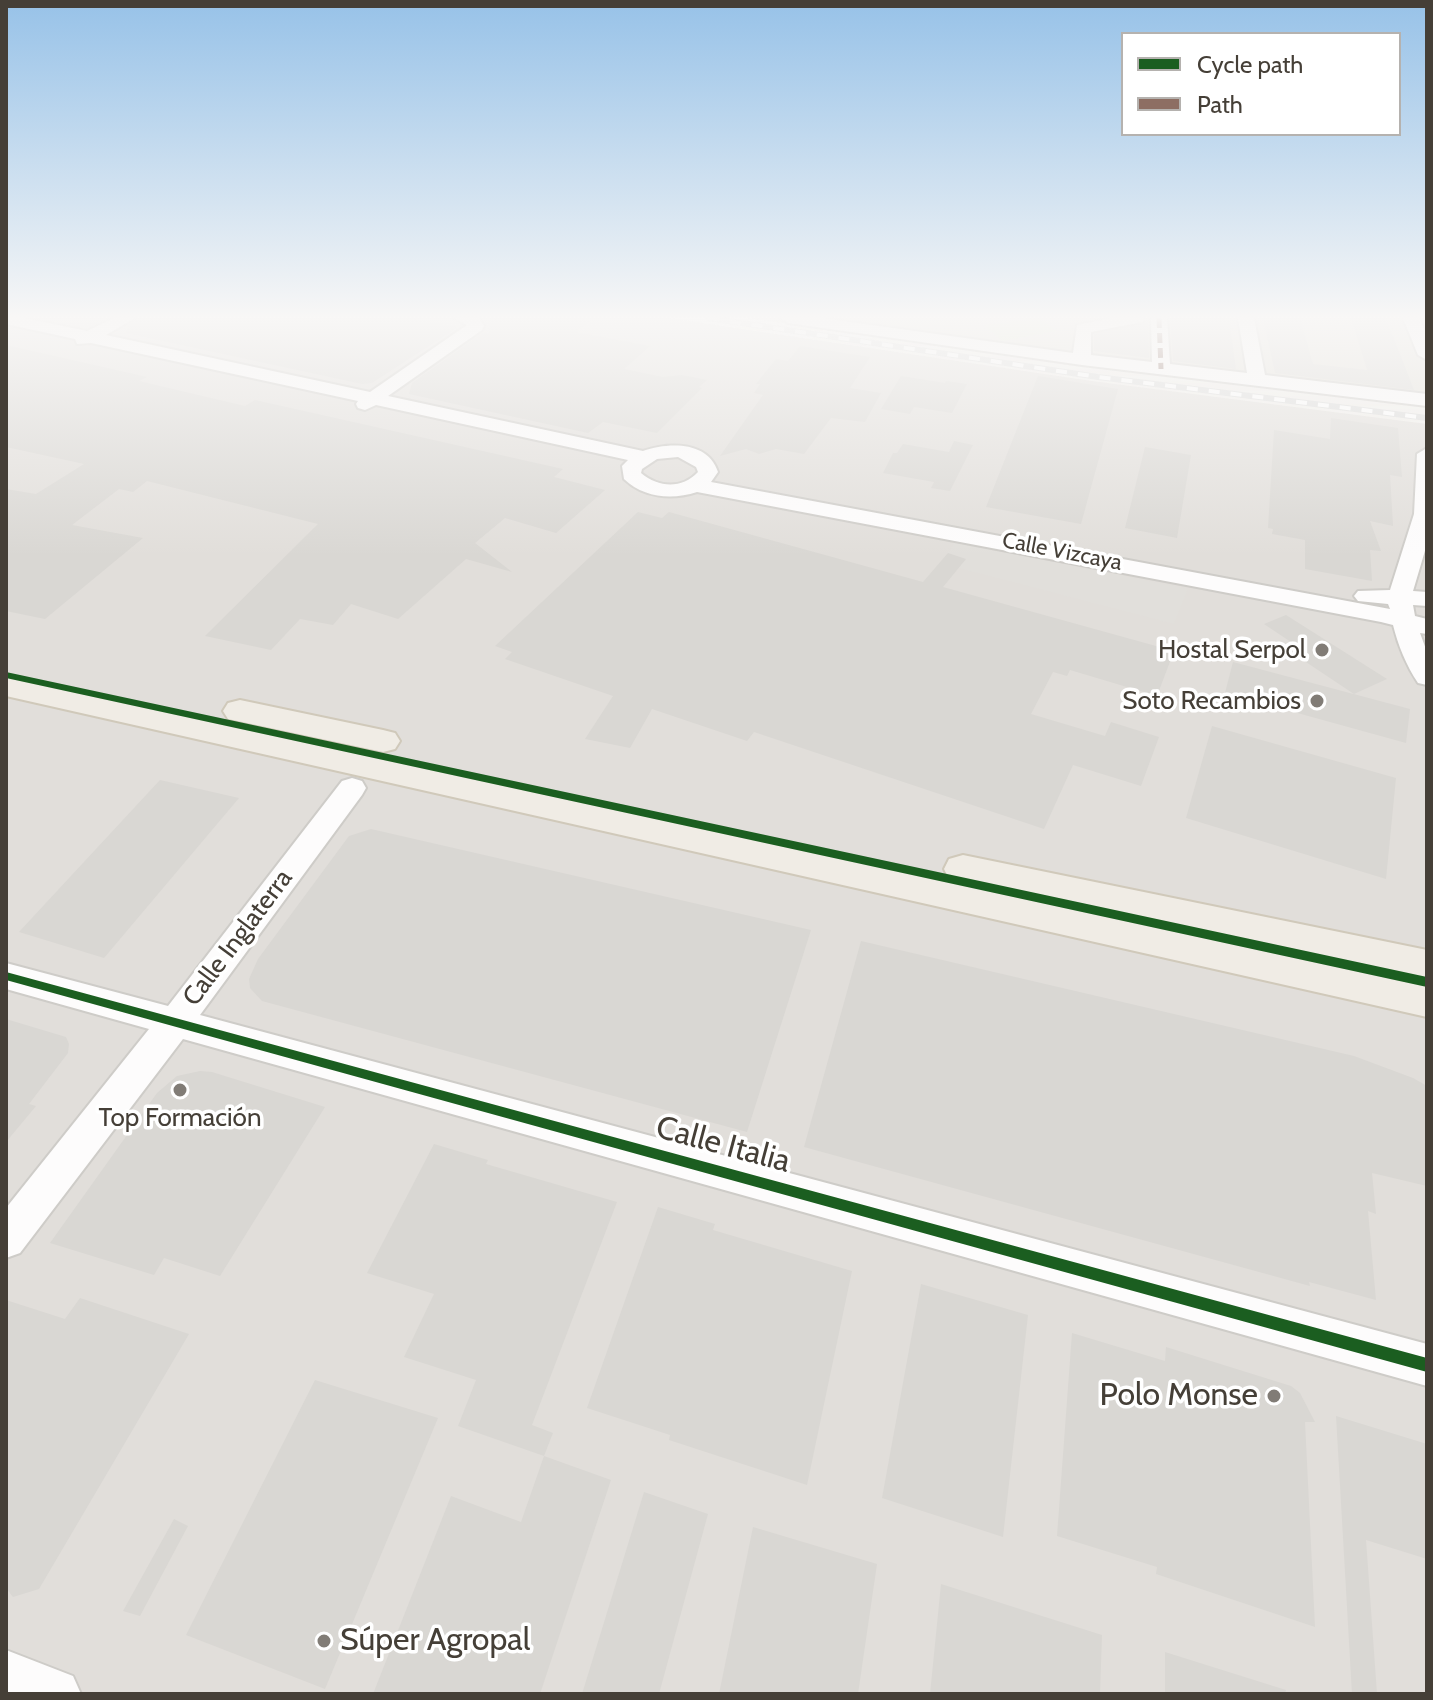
<!DOCTYPE html>
<html>
<head>
<meta charset="utf-8">
<style>
  body { margin:0 }
  #map { position:relative; width:1433px; height:1700px; overflow:hidden; background:#f0eeea; font-family:Cabin,sans-serif }
  canvas { display:block }
  .frame { position:absolute; inset:0; border:8px solid #453f37; pointer-events:none }
  .legend { position:absolute; left:1121px; top:32px; width:280px; height:104px; box-sizing:border-box; background:#fff; border:2px solid #b5b2af; margin:0; padding:10px 14px; list-style:none; font-size:24px; color:#453f37 }
  .legend li { display:flex; align-items:center; gap:16px; height:40px }
  .legend b { width:40px; border:2px solid #b5b2af }
</style>
</head>
<body>
<div id="map">
<canvas width="1433" height="1700"></canvas>
<div class="frame"></div>
<ul class="legend">
<li><b style="height:10px;background:#1b5e20"></b>Cycle path</li>
<li><b style="height:10px;background:#8d6e63"></b>Path</li>
</ul>
</div>
<script>
const ctx = document.querySelector('canvas').getContext('2d');
ctx.lineJoin = 'round';
function paint(path, color) { ctx.fillStyle = color; ctx.fill(path, 'evenodd'); }
function stroke(path, color, width, dash) { ctx.strokeStyle = color; ctx.lineWidth = width; ctx.lineCap = dash ? 'butt' : 'round'; ctx.setLineDash(dash || []); ctx.stroke(path); }
function write(font, color, halo, rows, align = 'center') {
  ctx.font = font + ' Cabin,sans-serif'; ctx.lineWidth = 7; ctx.setLineDash([]); ctx.textBaseline = 'middle'; ctx.strokeStyle = halo; ctx.fillStyle = color; for (const [text, x, y, turn = 0] of rows) {
    ctx.save(); ctx.translate(x, y); ctx.rotate((+turn || 0) * Math.PI / 180); ctx.textAlign = isNaN(turn) ? turn : align; if (halo) ctx.strokeText(text, 0, 0); ctx.fillText(text, 0, 0); ctx.restore();
  }
}
paint(new Path2D(`
  M747 318H1427V406L1107 369Z`), '#e3e0d8');
paint(new Path2D(`
  M6 318H669L1092 381 1427 424V1694H6Z`), '#e1deda');
paint(new Path2D(`
  M839 318H984L914 328Z`), '#e6e1d6');
paint(new Path2D(`
  M1040 318 1056 331 1003 341 984 325Z`), '#dde7cd');
paint(new Path2D(`
  M955 542 1188 589 1174 624 959 568 948 553Z`), '#e1dfdb');
paint(new Path2D(`
  M138 318H411L458 327 372 383 362 384 126 333 128 326Z
  M491 318H593L576 332 650 346 624 369 663 377 682 375 707 380 699 387 702 388 657 433 603 422 588 433 409 394 412 383 484 332 489 334Z
  M1170 318H1229L1236 369 1173 361Z
  M1263 318H1300L1313 364 1367 370 1351 318H1386L1414 390 1275 373Z
  M1148 321 1149 358 1094 351V334Z
  M6 345 147 377 139 381 245 406 255 400 563 469 554 477 605 490 556 533 505 518 475 543 512 572 466 559 398 619 351 604 333 625 300 619 271 650 205 636 318 524 147 481 133 492 119 489 72 525 143 538 45 619 6 611V489L36 494 84 464 6 447Z
  M800 346 870 357 850 388 881 393 865 422 831 418 804 454 776 449 759 454 746 449 720 456 763 395 754 393 760 384H756L776 359 788 361Z
  M901 376 945 383 946 381 967 384 952 413 914 407 910 414 881 409Z
  M1038 376 1118 389 1081 524 986 507Z
  M1331 418 1398 428 1402 477 1390 475 1393 526 1370 521 1381 551 1370 550 1372 581 1305 569V540L1272 534 1273 529 1268 528 1274 430 1330 439Z
  M954 441 973 445 950 491 931 488 934 482 883 473 893 453H897L903 444 949 452Z
  M1145 447 1191 455 1177 538 1125 528Z
  M638 512 662 518 669 512 923 582 948 553 966 559 943 587 1174 651 1157 696 1070 670 1067 676 1053 672 1031 714 1105 736 1111 722 1159 737 1141 786 1073 765 1044 829 754 732 747 741 652 709 630 748 585 739 613 696 505 659 512 652 495 646Z
  M1286 615 1387 679 1354 694 1297 656 1306 652 1264 624Z
  M1233 662 1410 709 1406 743 1225 693Z
  M1212 726 1396 778 1386 879 1186 818Z
  M160 780 239 798 104 958 19 932Z
  M371 829 811 930 747 1132 262 1001 250 988 249 979 258 959 349 836Z
  M861 941 1354 1056 1413 1078 1427 1086V1186L1372 1173 1376 1214 1368 1211 1376 1300 1309 1282 1310 1286 804 1147Z
  M6 1019 66 1037 69 1044 68 1053 29 1104 36 1106 6 1142Z
  M200 1071 212 1072 325 1107 220 1276 164 1258 154 1275 50 1243 157 1093 177 1076Z
  M434 1144 488 1160 486 1164 617 1202 532 1425 553 1433 544 1456 458 1426 476 1380 404 1357 434 1294 367 1273Z
  M658 1207 715 1224 713 1230 852 1271 807 1485 669 1440 670 1435 587 1408Z
  M921 1284 1028 1315 1003 1537 882 1498Z
  M80 1298 189 1334 39 1589 13 1597 6 1588V1300L65 1319Z
  M1072 1333 1165 1361 1166 1347 1291 1386 1300 1393 1315 1422H1305L1315 1627 1156 1574 1157 1567 1057 1536Z
  M315 1380 438 1418 325 1689 186 1635Z
  M1336 1416 1427 1444V1559L1366 1540 1377 1694H1352Z
  M544 1456 611 1480 540 1694H373L451 1496 521 1522Z
  M644 1492 708 1514 659 1694H582Z
  M174 1519 188 1526 140 1616 123 1611Z
  M753 1527 877 1564 858 1694H719Z
  M941 1584 1102 1635 1100 1694H930Z
  M1165 1652 1286 1690 1285 1694H1165Z`), '#d9d7d3');
const minor = new Path2D(`
  M6 318H24L87 331 114 318H135L106 335 370 392 467 325 454 318H479L484 326 482 330 388 396 643 451C669 442 708 441 718 472L711 482 1390 609 1388 604 1358 601 1354 596 1358 591 1390 590 1414 514 1417 454 1427 448V544L1413 591 1427 592V606L1413 605 1415 616 1427 619V634L1420 633 1427 652V685L1418 683C1406 665 1398 645 1393 625L1381 622 697 492C672 500 644 498 624 479L622 466 628 460 376 405 365 410 358 408 356 404 358 401 91 343 77 344 75 339 6 324ZM678 457 696 467 698 472C682 489 659 488 641 473L642 469 657 459Z
  M780 318H821L1073 353 1077 325 1112 318H1144L1142 322 1091 332V355L1152 362 1151 318H1167L1170 364 1247 373 1238 318H1254L1265 375 1427 394V406L1082 365 788 323Z
  M1403 318H1419L1427 335V360L1418 355Z
  M352 778 362 781 366 788 362 795 200 1015 1427 1344V1386L183 1039 20 1253 6 1258V1208L149 1029 6 989V963L168 1006 342 781Z
  M6 1650 73 1676 81 1694H6Z`);
const major = new Path2D(`
  M6 676 949 879 944 869 949 859 963 855 1427 950V1017L6 696Z
  M240 700 383 730 395 733 400 741 395 749 383 752 228 719 223 711 228 703Z`);
stroke(minor, '#ceccc8', 4);
stroke(major, '#d0c9ba', 4);
paint(minor, '#fdfcfc');
paint(major, '#f0ece5');
const rail = new Path2D(`
  M708 318 1098 377 1427 418`);
stroke(rail, '#d9d9d8', 6);
stroke(rail, '#fff', 4, [11]);
stroke(new Path2D(`
  M1159 318 1161 369`), '#8d6e63', 5, [10, 5]);
paint(new Path2D(`
  M6 672 1427 977V987L6 678Z
  M6 972 1427 1358V1372L6 980Z`), '#1b5e20');
const sky = ctx.createLinearGradient(0, 0, 0, 556);
sky.addColorStop(0, '#97c2e8');
sky.addColorStop(0.57, '#f8f7f6');
sky.addColorStop(1, '#f8f7f600');
ctx.fillStyle = sky;
ctx.fillRect(0, 0, 1433, 556);
for (const [x, y, r, color] of [
  [1322,650,8,"#817c76"],
  [1317,701,8,"#817c76"],
  [180,1090,8,"#817c76"],
  [1274,1396,8,"#817c76"],
  [324,1641,8,"#817c76"]
]) { const dot = new Path2D(); dot.arc(x, y, r, 0, 2 * Math.PI); ctx.fillStyle = color; ctx.fill(dot); stroke(dot, '#fff', 3); }
write('22px', '#453f37', '#fff', [
  ["Calle Vizcaya",1062,552,11]
]);
write('26px', '#453f37', '#fff', [
  ["Hostal Serpol",1306,650],
  ["Soto Recambios",1301,701],
  ["Top Formación",180,1118,"center"]
], 'right');
write('26px', '#453f37', '#fff', [
  ["Calle Inglaterra",238,938,-53]
]);
write('32px', '#453f37', '#fff', [
  ["Calle Italia",723,1145,15]
]);
write('32px', '#453f37', '#fff', [
  ["Polo Monse",1258,1396],
  ["Súper Agropal",340,1641,"left"]
], 'right');
</script>
</body>
</html>
